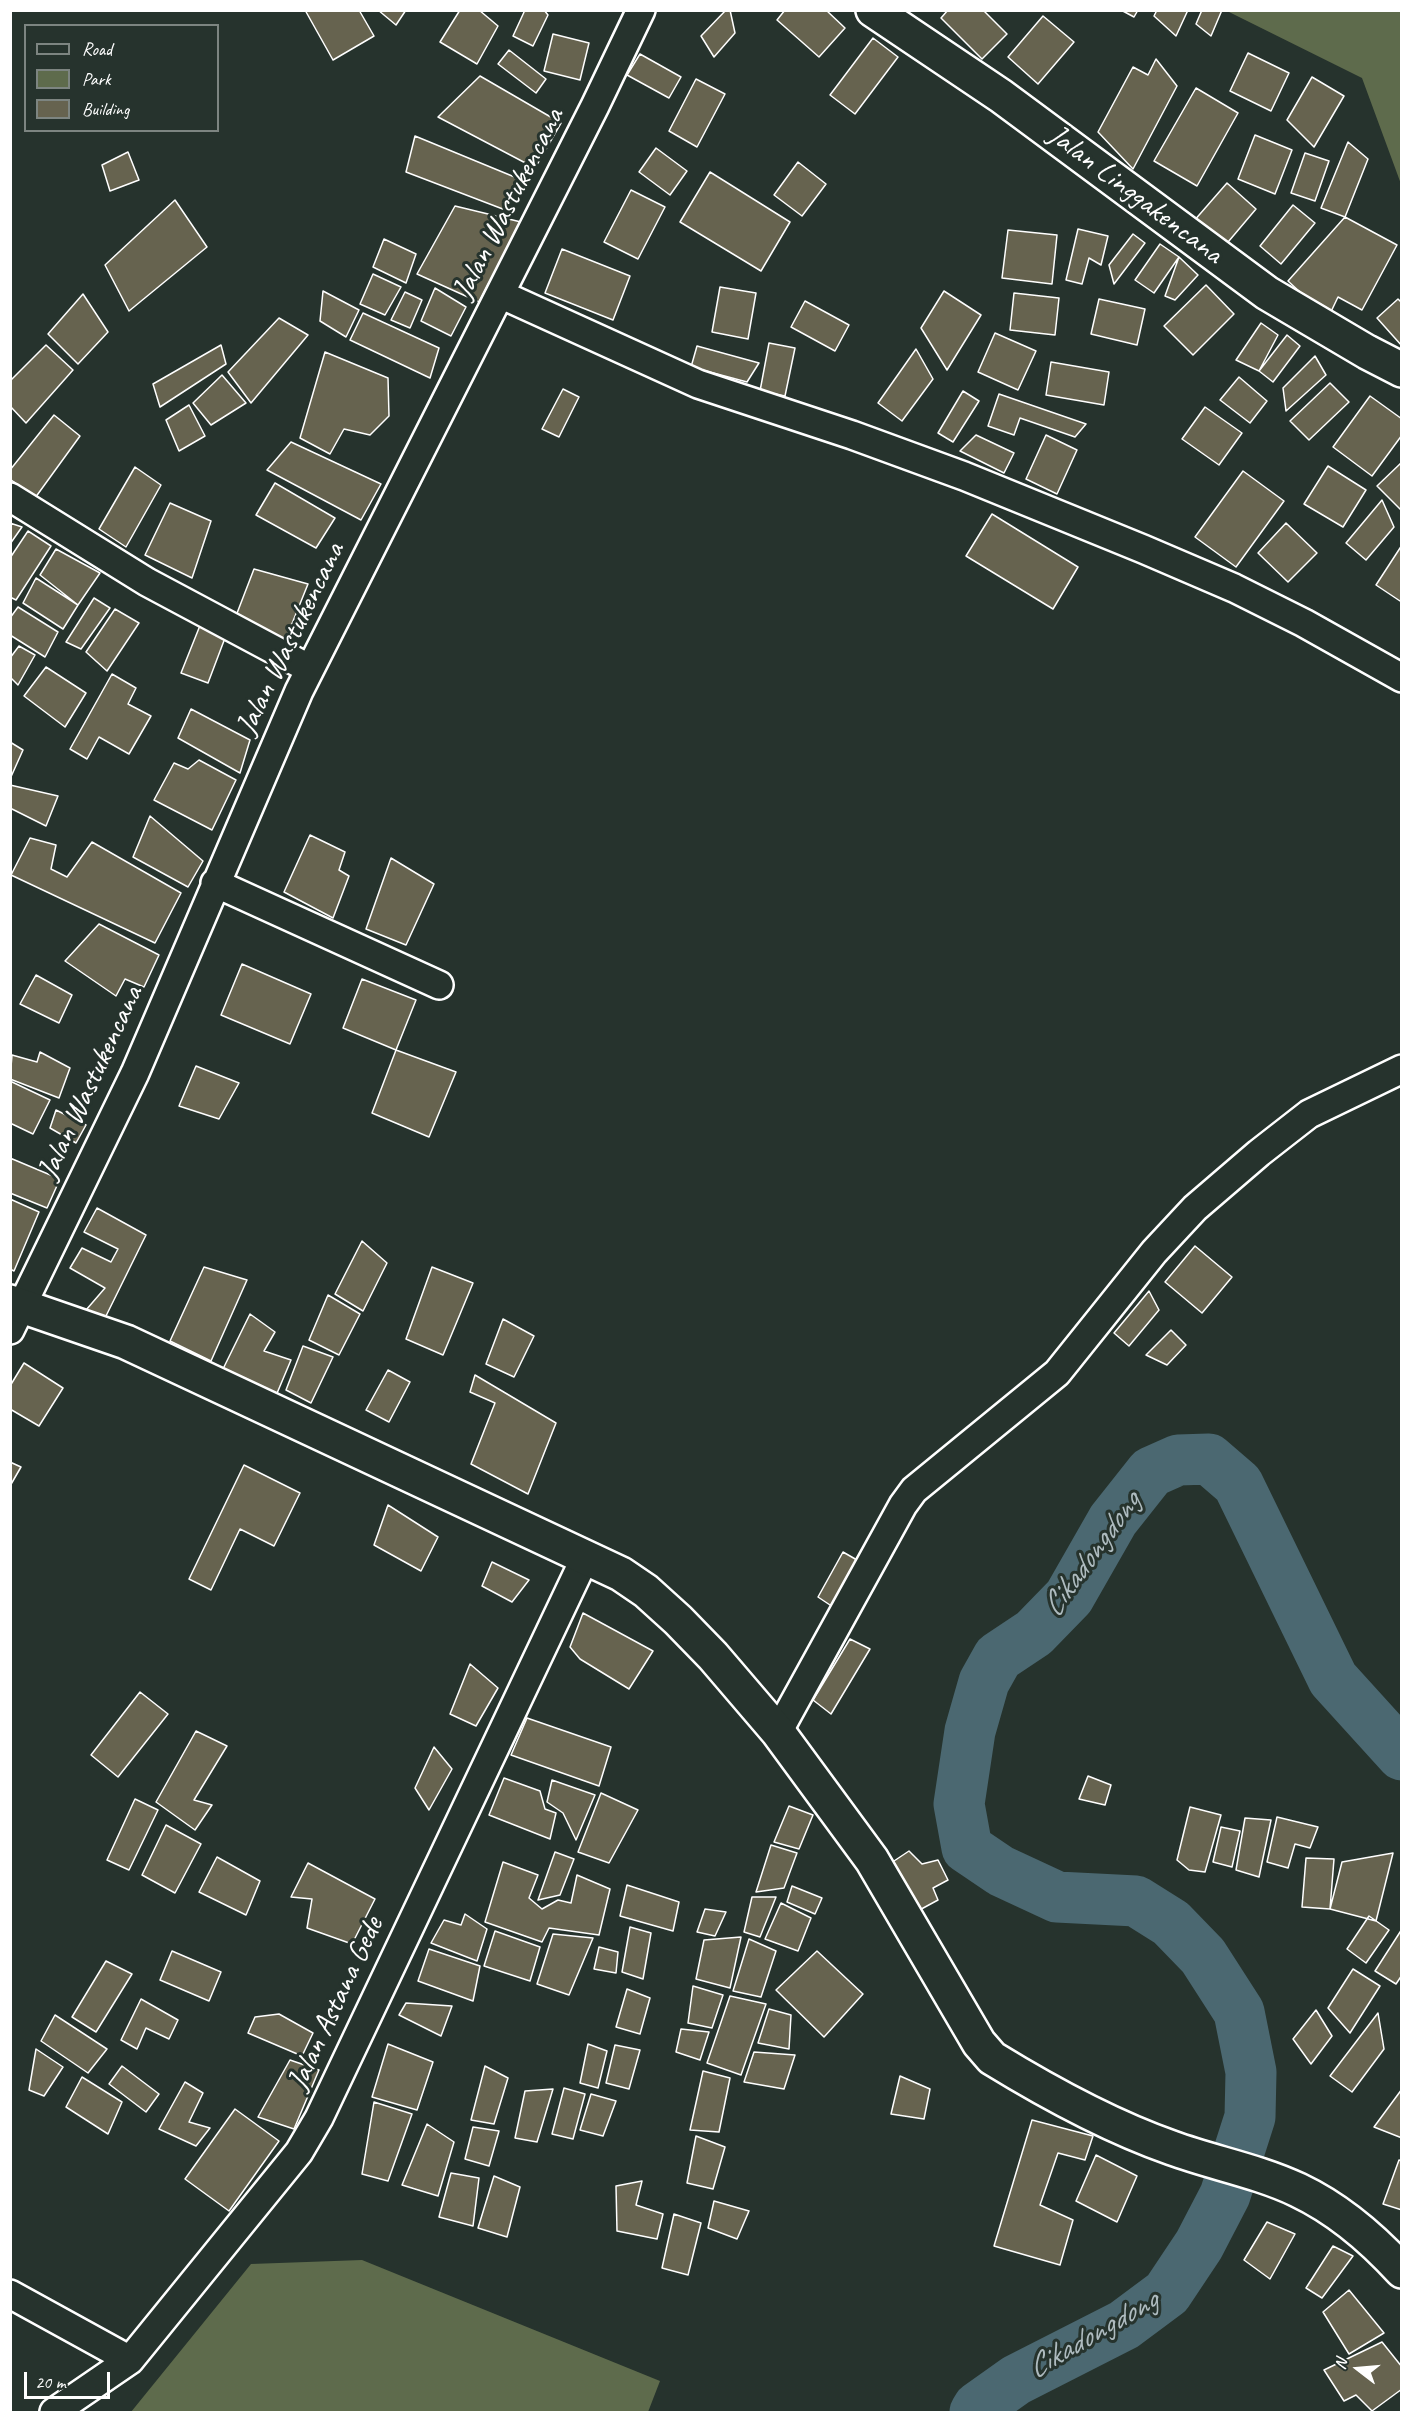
<!DOCTYPE html>
<html>
<head>
<meta charset="utf-8">
<style>
  body { margin:0 }
  #map { position:relative; width:1412px; height:2423px; overflow:hidden; background:#26332d; font-family:Caveat,sans-serif }
  canvas { display:block }
  .frame { position:absolute; inset:0; border:12px solid #fff; pointer-events:none }
  .legend { position:absolute; left:24px; top:24px; width:195px; height:108px; box-sizing:border-box; background:#26332d; border:2px solid #7d8581; margin:0; padding:8px 10px; list-style:none; font-size:18px; color:#fff }
  .legend li { display:flex; align-items:center; gap:12px; height:30px }
  .legend b { width:30px; border:2px solid #7d8581 }
  .north { position:absolute; left:1328px; top:2339px; width:60px; height:60px; -webkit-text-stroke:4px #26332d; paint-order:stroke; rotate:286deg; font-size:16px; font-weight:700; line-height:24px; text-align:center; color:#fff }
  .north::after { content:''; display:block; margin:auto; width:21px; height:27px; background:#fff; clip-path:polygon(50% 0,100% 100%,50% 72%,0 100%) }
  .scale { position:absolute; left:24px; top:2372px; width:86px; height:27px; box-sizing:border-box; border:3px solid #fff; border-top:0; padding-left:8px; font-size:18px; line-height:21px; white-space:nowrap; color:#fff; -webkit-text-stroke:4px #26332d; paint-order:stroke }
</style>
</head>
<body>
<div id="map">
<canvas width="1412" height="2423"></canvas>
<div class="frame"></div>
<ul class="legend">
<li><b style="height:8px;background:#26332d"></b>Road</li>
<li><b style="height:16px;background:#5e6b4c"></b>Park</li>
<li><b style="height:16px;background:#66634f"></b>Building</li>
</ul>
<div class="north">N</div>
<div class="scale">20 m</div>
</div>
<script>
const ctx = document.querySelector('canvas').getContext('2d');
ctx.lineJoin = 'round';
function paint(path, color) { ctx.fillStyle = color; ctx.fill(path, 'evenodd'); }
function stroke(path, color, width, dash) { ctx.strokeStyle = color; ctx.lineWidth = width; ctx.lineCap = dash ? 'butt' : 'round'; ctx.setLineDash(dash || []); ctx.stroke(path); }
function write(font, color, halo, rows, align = 'center') {
  ctx.font = font + ' Caveat,sans-serif'; ctx.lineWidth = 6; ctx.setLineDash([]); ctx.textBaseline = 'middle'; ctx.strokeStyle = halo; ctx.fillStyle = color; for (const [text, x, y, turn = 0] of rows) {
    ctx.save(); ctx.translate(x, y); ctx.rotate((+turn || 0) * Math.PI / 180); ctx.textAlign = isNaN(turn) ? turn : align; if (halo) ctx.strokeText(text, 0, 0); ctx.fillText(text, 0, 0); ctx.restore();
  }
}
paint(new Path2D(`
  M1227 11H1401V184L1362 78Z
  M362 2260 660 2381 648 2412H131L251 2264Z`), '#5e6b4c');
stroke(new Path2D(`
  M975 2412 978 2407 1016 2380 1124 2325 1167 2293 1199 2245 1225 2195 1250 2117 1251 2072 1239 2012 1203 1956 1171 1923 1136 1901 1057 1897 1001 1871 967 1848 959 1804 970 1731 984 1682 998 1657 1034 1633 1069 1597 1113 1520 1151 1472 1178 1460 1209 1459 1238 1484 1333 1679 1402 1755`), '#4b6871', 51);
const building = new Path2D(`
  M305 10H359L374 36 333 60Z
  M378 10H406L396 25Z
  M460 10H479L498 26 477 64 440 42Z
  M525 10H544L548 15 533 46 513 36Z
  M726 10H730L735 33 714 57 701 36Z
  M785 10H826L845 28 819 57 777 20Z
  M948 10H983L1007 34 982 59 941 18Z
  M1121 10H1138L1134 17Z
  M1157 10H1188L1176 36 1154 16Z
  M1202 10H1222L1211 36 1196 24Z
  M1043 16 1074 42 1038 84 1008 57Z
  M553 34 589 43 580 80 544 71Z
  M873 38 898 57 855 114 830 95Z
  M509 50 546 79 536 93 498 64Z
  M1248 53 1289 73 1271 111 1230 91Z
  M640 54 681 77 669 98 627 75Z
  M1156 59 1177 86 1133 169 1098 132 1133 67 1148 75Z
  M480 76 561 123 535 168 438 117Z
  M1312 77 1344 96 1314 147 1287 120Z
  M696 79 725 94 697 147 669 131Z
  M1196 88 1238 113 1197 186 1154 161Z
  M1255 135 1292 150 1275 194 1238 179Z
  M415 136 517 178 508 211 406 172Z
  M1348 142 1368 159 1345 217 1321 208Z
  M656 148 687 171 670 195 639 172Z
  M128 152 139 180 110 191 102 165Z
  M1305 153 1329 161 1315 201 1291 193Z
  M798 162 826 184 802 216 774 195Z
  M710 172 790 222 761 271 680 222Z
  M1227 183 1256 209 1223 248 1193 222Z
  M631 190 665 207 638 259 604 242Z
  M175 200 207 247 129 311 105 265Z
  M1293 205 1315 223 1281 264 1260 246Z
  M455 206 521 222 479 302 417 274Z
  M1345 217 1397 245 1362 310 1338 297 1328 318 1288 281Z
  M1078 229 1108 236 1101 265 1089 258 1082 284 1066 280Z
  M1008 230 1057 235 1052 284 1002 278Z
  M1133 234 1145 243 1114 284 1109 265Z
  M384 239 416 254 406 283 373 267Z
  M1160 244 1179 257 1154 293 1135 280Z
  M562 249 630 276 613 320 545 293Z
  M1179 257 1198 275 1175 300 1165 296Z
  M373 274 401 287 385 315 360 304Z
  M1206 285 1234 314 1193 355 1164 326Z
  M720 287 756 293 748 339 712 332Z
  M435 288 466 307 451 336 421 321Z
  M323 291 359 310 346 337 320 321Z
  M944 291 981 315 947 370 921 328Z
  M405 292 422 300 410 328 391 320Z
  M1014 293 1059 298 1055 335 1010 330Z
  M83 294 108 332 78 364 48 334Z
  M1099 299 1145 309 1137 345 1091 334Z
  M1398 299 1402 303V346L1377 318Z
  M805 301 849 325 835 351 791 327Z
  M363 313 439 348 430 378 350 340Z
  M279 318 308 335 251 403 228 372Z
  M1261 323 1278 335 1259 371 1236 360Z
  M995 333 1036 351 1018 390 978 372Z
  M1287 335 1300 346 1273 382 1259 371Z
  M769 343 795 348 785 396 760 391Z
  M46 345 73 370 26 423 10 406V381Z
  M221 345 226 364 160 407 153 384Z
  M697 346 759 363 747 382 691 367Z
  M916 349 933 379 902 421 878 403Z
  M325 352 388 378 389 416 370 435 344 429 330 454 300 438Z
  M1315 356 1326 375 1286 411 1283 388Z
  M1051 362 1109 372 1104 405 1046 395Z
  M222 375 246 403 211 425 193 403Z
  M1239 377 1267 401 1250 423 1220 400Z
  M1330 383 1349 402 1309 440 1290 421Z
  M563 389 579 397 559 437 542 429Z
  M963 391 979 401 953 442 938 433Z
  M999 394 1086 424 1075 437 1020 418 1014 435 988 426Z
  M1370 396 1402 419V435L1372 476 1333 447Z
  M189 405 205 436 179 451 166 420Z
  M1205 407 1242 433 1219 465 1182 439Z
  M54 415 80 436 35 498 10 479V470Z
  M976 435 1014 453 1004 473 960 451Z
  M1046 435 1077 450 1057 494 1026 479Z
  M291 442 381 484 361 520 267 470Z
  M1402 462V511L1377 486Z
  M1328 466 1366 490 1343 527 1304 504Z
  M135 467 161 485 126 547 99 529Z
  M1243 471 1284 501 1236 567 1195 537Z
  M275 483 335 518 316 548 256 515Z
  M1382 500 1394 527 1366 560 1346 543Z
  M170 503 211 521 192 578 145 555Z
  M992 514 1078 567 1053 609 966 556Z
  M10 523 22 527 10 544Z
  M1286 523 1317 553 1288 582 1258 553Z
  M28 531 51 546 16 600 10 597V558Z
  M1402 545V599L1400 601 1376 585Z
  M56 549 100 573 78 605 40 575Z
  M254 569 308 584 285 641 234 621Z
  M36 578 78 605 63 629 23 603Z
  M94 598 110 608 81 649 66 642Z
  M18 607 58 632 45 657 10 635V618Z
  M115 609 139 623 107 671 86 652Z
  M201 623 225 638 208 683 181 673Z
  M19 646 35 655 18 685 10 677V658Z
  M46 667 86 693 65 727 24 696Z
  M112 674 136 688 128 704 151 716 129 754 99 737 87 759 70 749Z
  M191 709 250 740 240 773 178 738Z
  M10 742 23 750 10 779Z
  M199 760 236 780 212 830 154 800 174 763 188 769Z
  M10 785 58 796 46 826 10 808Z
  M150 816 203 861 188 887 133 857Z
  M310 835 345 852 339 870 349 876 333 918 284 892Z
  M30 838 56 845 51 869 67 877 92 842 181 893 155 943 11 875Z
  M391 858 434 884 406 945 366 929Z
  M99 924 159 955 144 987 125 979 116 996 65 961Z
  M242 964 311 994 290 1044 221 1015Z
  M36 975 72 995 59 1023 20 1004Z
  M362 979 416 1000 396 1050 343 1028Z
  M396 1050 456 1072 429 1137 372 1113Z
  M40 1052 70 1068 59 1098 10 1079 12 1055 37 1062Z
  M196 1066 239 1083 219 1119 179 1106Z
  M10 1081 50 1100 33 1134 10 1123Z
  M56 1110 86 1125 76 1143 50 1128Z
  M10 1158 60 1179 47 1208 10 1193Z
  M10 1199 39 1212 14 1271 10 1269Z
  M97 1208 146 1235 105 1318 86 1310 105 1288 70 1268 82 1248 111 1262 118 1249 84 1232Z
  M362 1241 387 1263 363 1311 335 1294Z
  M1195 1246 1232 1277 1202 1313 1165 1282Z
  M204 1267 247 1280 211 1361 170 1341Z
  M432 1267 473 1283 443 1355 406 1339Z
  M1149 1291 1159 1310 1129 1346 1114 1333Z
  M328 1295 360 1314 339 1355 309 1340Z
  M250 1314 275 1332 264 1351 291 1360 275 1398 221 1373Z
  M503 1319 534 1336 514 1377 486 1364Z
  M1171 1330 1186 1345 1167 1365 1146 1355Z
  M303 1346 333 1357 311 1403 286 1390Z
  M24 1363 63 1388 39 1426 10 1409V1386Z
  M388 1370 410 1382 389 1422 366 1410Z
  M475 1375 556 1423 528 1494 471 1464 495 1403 470 1392Z
  M10 1462 21 1467 10 1486Z
  M244 1465 300 1493 274 1546 240 1529 211 1590 189 1579Z
  M388 1505 438 1537 421 1571 374 1545Z
  M843 1552 864 1564 839 1611 818 1597Z
  M492 1562 529 1580 512 1602 482 1586Z
  M583 1613 653 1651 629 1689 580 1659 570 1647Z
  M850 1639 870 1649 831 1714 813 1700Z
  M470 1664 498 1688 476 1726 450 1714Z
  M140 1692 168 1714 118 1777 91 1755Z
  M527 1718 611 1747 599 1786 511 1755Z
  M196 1731 227 1746 194 1800 212 1805 195 1830 156 1802Z
  M434 1747 452 1769 429 1810 415 1788Z
  M1088 1776 1111 1785 1105 1805 1079 1799Z
  M504 1778 540 1791 545 1809 556 1813 550 1839 489 1815Z
  M552 1780 595 1795 576 1840 563 1813 547 1802Z
  M601 1793 638 1810 609 1863 578 1852Z
  M135 1799 158 1810 129 1870 107 1860Z
  M789 1806 813 1815 799 1849 774 1842Z
  M1190 1807 1221 1815 1205 1872 1189 1870 1177 1860Z
  M1277 1817 1318 1827 1310 1848 1295 1844 1288 1868 1267 1862Z
  M1245 1818 1271 1820 1259 1877 1236 1870Z
  M166 1825 201 1844 175 1893 142 1875Z
  M1221 1827 1240 1831 1232 1867 1213 1862Z
  M771 1845 797 1853 784 1888 756 1892Z
  M909 1851 922 1864 938 1860 948 1880 933 1888 938 1900 914 1913 888 1865Z
  M555 1852 574 1859 560 1895 538 1900Z
  M1393 1853 1376 1921 1330 1909 1342 1862Z
  M217 1857 260 1881 246 1915 199 1892Z
  M1306 1858 1334 1859 1330 1909 1302 1907Z
  M503 1862 538 1875 529 1898 542 1909 558 1900 571 1903 577 1875 610 1889 599 1935 549 1928 542 1942 485 1922Z
  M308 1863 375 1899 352 1944 307 1928 312 1899 291 1897Z
  M627 1885 679 1902 673 1931 620 1916Z
  M792 1886 822 1898 815 1914 787 1902Z
  M752 1897H776L760 1937 744 1932Z
  M781 1903 811 1918 798 1951 765 1939Z
  M705 1909 726 1912 715 1936 697 1932Z
  M465 1914 487 1929 477 1961 431 1943 444 1920 461 1925Z
  M1369 1916 1389 1930 1366 1963 1347 1949Z
  M630 1927 651 1933 643 1979 622 1972Z
  M1402 1929V1975L1396 1984 1375 1971Z
  M495 1931 540 1947 530 1981 484 1966Z
  M553 1934 593 1938 569 1995 537 1984Z
  M741 1937 730 1988 696 1979 704 1940Z
  M749 1939 776 1951 761 1997 733 1991Z
  M599 1947 618 1952 616 1973 594 1969Z
  M429 1949 480 1966 473 2001 418 1981Z
  M172 1951 221 1972 209 2001 160 1980Z
  M817 1951 863 1994 824 2037 776 1990Z
  M106 1961 132 1974 96 2032 72 2017Z
  M1353 1969 1380 1986 1350 2033 1328 2008Z
  M693 1986 723 1995 712 2028 688 2023Z
  M627 1989 650 1998 640 2034 616 2027Z
  M730 1996 766 2004 741 2075 707 2063Z
  M141 1999 178 2020 169 2039 146 2028 137 2049 121 2040Z
  M406 2003 452 2006 441 2036 399 2015Z
  M769 2009 791 2015 789 2049 758 2043Z
  M1316 2010 1332 2036 1311 2064 1293 2039Z
  M1378 2013 1384 2049 1352 2092 1330 2076Z
  M279 2014 313 2033 302 2056 248 2033 255 2017Z
  M55 2015 107 2049 88 2073 41 2041Z
  M681 2029 709 2032 700 2060 676 2052Z
  M388 2044 433 2062 417 2110 372 2097Z
  M588 2044 607 2051 598 2088 580 2083Z
  M615 2045 640 2050 629 2089 606 2083Z
  M36 2049 63 2067 44 2096 29 2090Z
  M754 2052 795 2055 784 2089 744 2082Z
  M290 2060 319 2070 294 2129 258 2117Z
  M122 2066 159 2094 146 2112 109 2084Z
  M485 2066 508 2078 494 2124 471 2120Z
  M703 2071 730 2078 719 2132 690 2130Z
  M900 2076 930 2089 924 2119 891 2114Z
  M82 2077 122 2102 108 2134 66 2107Z
  M185 2082 203 2093 189 2122 210 2128 196 2146 159 2129Z
  M564 2088 585 2094 573 2139 552 2134Z
  M553 2089 537 2142 515 2138 525 2091Z
  M1402 2089V2138L1374 2127Z
  M591 2094 616 2101 603 2136 580 2130Z
  M374 2102 412 2114 388 2181 362 2174Z
  M235 2109 279 2141 229 2211 185 2179Z
  M1032 2120 1093 2136 1085 2160 1058 2153 1040 2205 1073 2220 1060 2265 994 2246Z
  M427 2124 454 2142 438 2196 402 2185Z
  M473 2127 499 2131 489 2166 465 2159Z
  M696 2136 725 2147 713 2189 687 2183Z
  M1096 2155 1137 2176 1117 2222 1076 2201Z
  M1399 2160 1402 2161V2210L1383 2204Z
  M451 2173 479 2178 473 2226 439 2217Z
  M494 2176 520 2187 507 2237 478 2228Z
  M642 2181 636 2205 663 2214 657 2239 617 2231 616 2186Z
  M714 2201 749 2211 737 2239 708 2228Z
  M674 2214 701 2223 688 2275 662 2268Z
  M1267 2222 1295 2234 1270 2279 1244 2260Z
  M1333 2246 1353 2256 1322 2298 1306 2288Z
  M1349 2290 1384 2333 1349 2354 1323 2312Z
  M1382 2342 1402 2367V2389L1372 2411 1356 2395 1344 2401 1324 2370Z`);
paint(building, '#66634f');
stroke(building, '#fff', 1.5);
const minor = new Path2D(`
  M500 294 698 384 852 435 964 476 1143 549 1234 588 1304 623 1402 678
  M10 497 147 582 310 669
  M215 883 439 985
  M10 1330 135 1073 299 691 595 106 641 10
  M778 1732 903 1505 914 1490 1057 1373 1154 1252 1195 1208 1259 1153 1309 1114 1402 1069
  M10 2294 130 2360
  M54 2412 130 2360 299 2152 319 2118 585 1558`);
const tertiary = new Path2D(`
  M873 10 1001 96 1267 293 1367 352 1402 370
  M10 1302 126 1342 621 1574 646 1591 678 1620 713 1656 778 1732 872 1860 979 2043 992 2058C1049 2093 1109 2126 1172 2148 1213 2163 1258 2171 1298 2190 1338 2209 1372 2238 1402 2271`);
stroke(minor, '#fff', 32);
stroke(tertiary, '#fff', 38);
stroke(minor, '#26332d', 27);
stroke(tertiary, '#26332d', 33);
write('30px', '#fff', '#26332d', [
  ["Jalan Linggakencana",1135,195,37],
  ["Jalan Wastukencana",509,204,-63],
  ["Jalan Wastukencana",291,639,-64],
  ["Jalan Wastukencana",91,1083,-65],
  ["Jalan Astana Gede",336,2004,-65]
]);
write('italic 32px', '#aebbbf', '#26332d', [
  ["Cikadongdong",1092,1555,-54],
  ["Cikadongdong",1093,2335,-30]
]);
</script>
</body>
</html>
